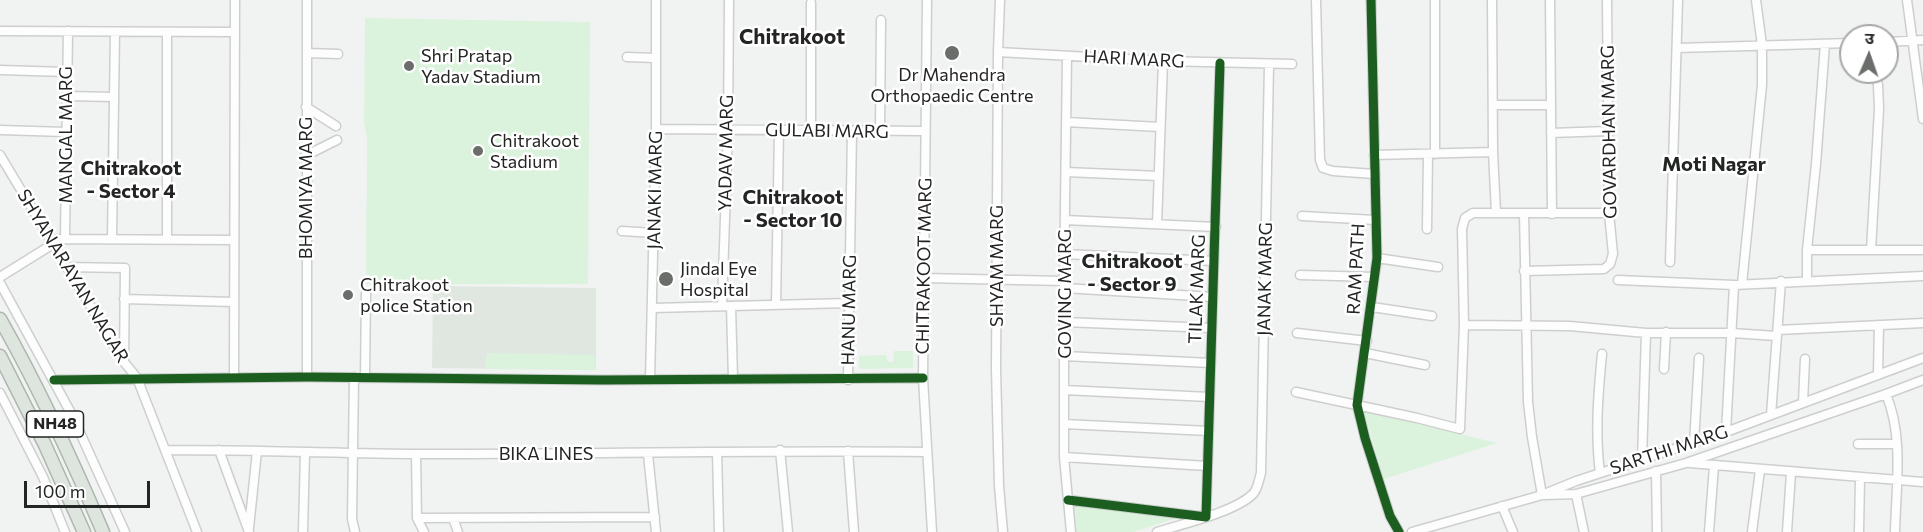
<!DOCTYPE html>
<html>
<head>
<meta charset="utf-8">
<style>
  body { margin:0 }
  #map { position:relative; width:1923px; height:532px; overflow:hidden; background:#f1f3f2; font-family:Commissioner,"Noto Sans Devanagari",sans-serif }
  canvas { display:block }
  .north { position:absolute; left:1839px; top:24px; width:60px; height:60px; box-sizing:border-box; background:#fff; border:2px solid #a7a8a7; border-radius:50%; rotate:2deg; font-size:16px; font-weight:700; line-height:24px; text-align:center; color:#232523 }
  .north::after { content:''; display:block; margin:auto; width:21px; height:27px; background:#6b6d6b; clip-path:polygon(50% 0,100% 100%,50% 72%,0 100%) }
  .scale { position:absolute; left:24px; top:481px; width:126px; height:27px; box-sizing:border-box; border:3px solid #232523; border-top:0; padding-left:8px; font-size:18px; line-height:21px; white-space:nowrap; color:#232523; -webkit-text-stroke:4px #fff; paint-order:stroke }
</style>
</head>
<body>
<div id="map">
<canvas width="1923" height="532"></canvas>
<div class="north">उ</div>
<div class="scale">100 m</div>
</div>
<script>
const ctx = document.querySelector('canvas').getContext('2d');
ctx.lineJoin = 'round';
function paint(path, color) { ctx.fillStyle = color; ctx.fill(path, 'evenodd'); }
function stroke(path, color, width, dash) { ctx.strokeStyle = color; ctx.lineWidth = width; ctx.lineCap = dash ? 'butt' : 'round'; ctx.setLineDash(dash || []); ctx.stroke(path); }
function write(font, color, halo, rows, align = 'center') {
  ctx.font = font + ' Commissioner,sans-serif'; ctx.lineWidth = 5; ctx.setLineDash([]); ctx.textBaseline = 'middle'; ctx.strokeStyle = halo; ctx.fillStyle = color; for (const [text, x, y, turn = 0] of rows) {
    ctx.save(); ctx.translate(x, y); ctx.rotate((+turn || 0) * Math.PI / 180); ctx.textAlign = isNaN(turn) ? turn : align; if (halo) ctx.strokeText(text, 0, 0); ctx.fillText(text, 0, 0); ctx.restore();
  }
}
paint(new Path2D(`
  M433 286 596 288V370L432 368Z`), '#e0e7e1');
paint(new Path2D(`
  M365 18 590 22 588 284H366L367 139 364 123Z
  M894 351H913V368L859 369V356L886 355 888 362H893Z
  M487 353 595 355 596 370 485 369Z
  M1364 411 1497 443 1384 479Z
  M1073 504 1195 512 1133 532H1075Z`), '#dbf3dd');
const minor = new Path2D(`
  M927 0 923 378 932 532
  M1000 0 998 52 996 369 999 486 1003 532
  M1316 0 1320 160 1323 168 1333 171 1374 174
  M1371 0 1377 258 1357 405 1365 438 1390 516 1399 532
  M1435 0V154
  M1492 0 1493 152 1496 213
  M1550 0 1552 214
  M1907 0 1923 119
  M0 31 235 32
  M1887 42 1923 40
  M1677 48 1851 43
  M998 52 1163 61 1292 64
  M307 53 338 54
  M1067 56 1064 281V457L1071 532
  M627 57 655 58
  M0 70 66 72
  M66 96 114 97
  M1493 105H1551
  M306 107 336 126
  M1066 122 1160 127
  M656 129 925 131
  M0 130 65 132
  M811 131V3
  M880 132 881 20
  M1551 133 1608 131
  M0 155 124 362 137 378 197 532
  M1374 155 1493 152
  M305 156 337 140
  M1066 172 1159 176
  M1524 214 1528 402 1532 437 1542 495
  M1302 216 1375 220
  M1065 220 1216 227
  M1157 224 1163 61
  M1427 229 1428 154
  M622 231 654 233
  M65 238 68 31
  M112 238 115 32
  M49 239 233 240
  M167 239V32
  M1807 250H1923
  M1871 250 1879 109 1878 85 1874 72
  M1064 254 1214 261
  M1377 258 1438 267
  M1670 262 1678 0
  M66 267 125 268 124 361
  M1524 271 1604 269 1610 264 1613 254 1609 213 1607 0
  M1300 275 1374 277
  M0 277 53 244
  M923 278 1064 281
  M1618 280 1734 285
  M1807 280V250L1816 164 1825 44
  M0 283 72 415 125 532
  M1742 284 1762 85V45L1756 0
  M1064 288 1213 297
  M124 299 233 302
  M776 305 779 130
  M722 306 728 130 729 0
  M731 306 733 379
  M1372 307 1432 316
  M653 308 849 303
  M1064 322 1212 328
  M1464 325 1570 326 1646 333H1732L1776 336
  M1778 330 1923 323
  M1297 333 1367 341
  M1365 353 1425 365
  M1064 356 1211 363
  M1664 369 1666 332
  M1878 374 1879 325
  M307 377V0
  M354 377 352 519 355 532
  M365 377 366 293
  M234 378 235 0
  M54 380 307 377 602 380 923 378
  M650 380 656 129V0
  M848 380 852 131
  M1064 390 1209 397
  M1296 392 1417 418 1460 429 1464 325 1462 229 1465 218 1473 213H1609
  M0 393 43 477 65 532
  M1886 394C1904 437 1896 487 1895 532
  M1803 402 1805 359
  M1771 415 1781 281
  M1064 424 1209 431
  M1726 432 1734 285 1923 276
  M1694 443 1699 358
  M1858 444H1897
  M166 450C250 450 335 453 419 454 588 454 757 450 926 452
  M219 450 249 532
  M780 450 788 532
  M848 451 854 532
  M717 452 719 532
  M416 454 417 518 424 532
  M648 454 656 532
  M1064 457 1207 466
  M1642 459 1646 333
  M1690 463 1923 482
  M1656 471 1657 532
  M1600 473C1595 433 1598 395 1602 354
  M1576 494 1584 532
  M1545 495 1576 494 1686 463 1886 394 1923 380
  M1068 500 1206 517 1220 63
  M1502 506 1513 532
  M417 518 655 517
  M453 518 458 532
  M249 528 257 451
  M303 532 305 452
  M1157 532C1182 524 1235 512 1253 494 1258 489 1259 479 1261 473L1269 65
  M1412 532 1542 495 1576 481 1726 432 1923 358
  M1709 532 1714 466
  M1752 532 1760 470
  M1787 532 1791 473
  M1859 532 1860 478`);
const highway = new Path2D(`
  M0 319C39 388 72 459 103 532
  M0 356 45 445 84 532`);
stroke(minor, '#cdcfcd', 11);
stroke(highway, '#aeb6af', 15);
stroke(minor, '#fdfdfd', 8);
stroke(highway, '#dde5de', 12);
stroke(new Path2D(`
  M1371 0 1377 258 1357 405 1365 438 1390 516 1399 532
  M54 380 307 377 602 380 923 378
  M1068 500 1206 517 1220 63`), '#1b5e20', 9);
for (const [x, y, r, color] of [
  [952,53,8,"#6b6d6b"],
  [409,66,6,"#6b6d6b"],
  [478,151,6,"#6b6d6b"],
  [666,279,8,"#6b6d6b"],
  [348,295,6,"#6b6d6b"]
]) { const dot = new Path2D(); dot.arc(x, y, r, 0, 2 * Math.PI); ctx.fillStyle = color; ctx.fill(dot); stroke(dot, '#fff', 2); }
for (const [x, y, w] of [
  [55,424,57]
]) { const box = new Path2D(); box.roundRect(x - w / 2, y - 13, w, 26, 4.5); ctx.fillStyle = '#fff'; ctx.fill(box); stroke(box, '#232523', 1.5); }
write('bold 16px', '#232523', null, [
  ["NH48",55,424]
]);
write('18px', '#232523', '#fff', [
  ["Shri Pratap",421,56],
  ["Yadav Stadium",421,77],
  ["Dr Mahendra",952,75,"center"],
  ["Orthopaedic Centre",952,96,"center"],
  ["Chitrakoot",490,141],
  ["Stadium",490,162],
  ["Jindal Eye",680,269],
  ["Hospital",680,290],
  ["Chitrakoot",360,285],
  ["police Station",360,306]
], 'left');
write('18px', '#232523', '#fff', [
  ["HARI MARG",1134,59,3],
  ["GULABI MARG",827,131,1],
  ["GOVARDHAN MARG",1609,132,-91],
  ["MANGAL MARG",66,135,-90],
  ["YADAV MARG",726,153,-89],
  ["BHOMIYA MARG",306,188,-90],
  ["JANAKI MARG",655,190,-89],
  ["CHITRAKOOT MARG",924,266,-89],
  ["SHYAM MARG",997,266,-90],
  ["RAM PATH",1356,269,-87],
  ["SHYANARAYAN NAGAR",73,276,59],
  ["JANAK MARG",1265,279,-89],
  ["TILAK MARG",1197,289,-88],
  ["GOVING MARG",1065,294,-90],
  ["HANU MARG",849,310,-89],
  ["SARTHI MARG",1669,450,-18],
  ["BIKA LINES",546,454]
]);
write('bold 20px', '#232523', '#fff', [
  ["Moti Nagar",1714,164],
  ["Chitrakoot",131,168],
  ["- Sector 4",131,191],
  ["Chitrakoot",793,197],
  ["- Sector 10",793,220],
  ["Chitrakoot",1132,261],
  ["- Sector 9",1132,284]
]);
write('bold 21px', '#232523', '#fff', [
  ["Chitrakoot",792,37]
]);
</script>
</body>
</html>
